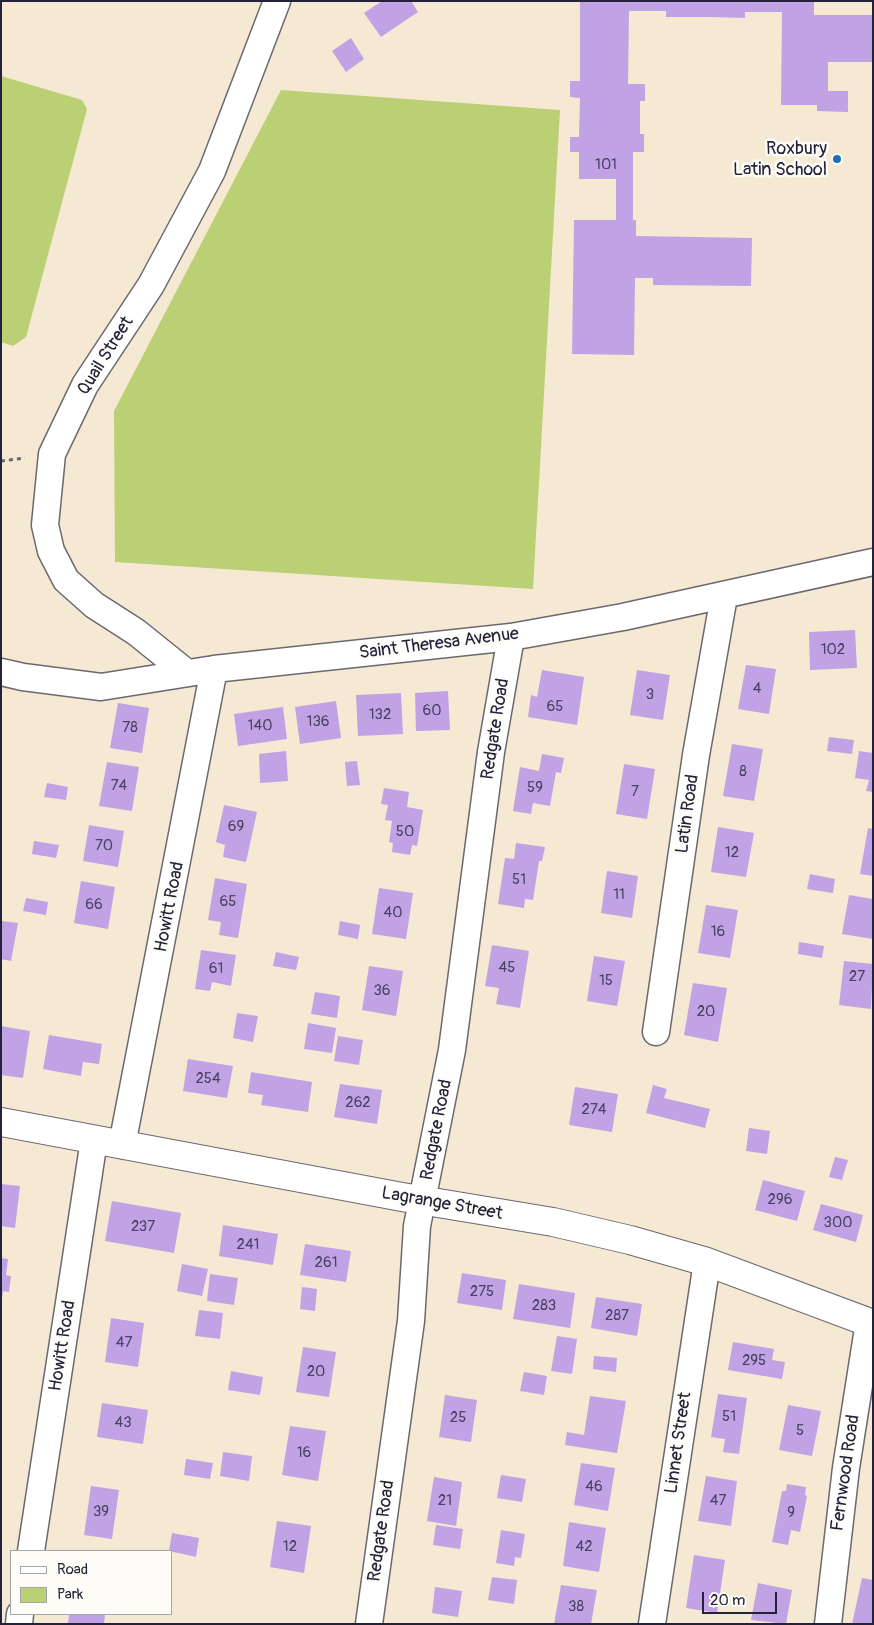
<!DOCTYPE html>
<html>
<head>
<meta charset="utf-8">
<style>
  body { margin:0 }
  #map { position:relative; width:874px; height:1625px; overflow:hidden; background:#f5e9d3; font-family:Pangolin,sans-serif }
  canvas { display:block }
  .frame { position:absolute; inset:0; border:2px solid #22223b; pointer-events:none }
  .legend { position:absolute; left:10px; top:1550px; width:162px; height:65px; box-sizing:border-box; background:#fdfcf7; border:1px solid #a5a5ac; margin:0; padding:6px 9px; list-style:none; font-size:15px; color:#22223b }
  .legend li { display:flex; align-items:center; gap:10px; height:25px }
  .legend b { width:25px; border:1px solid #a5a5ac }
  .scale { position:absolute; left:702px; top:1592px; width:75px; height:22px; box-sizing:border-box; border:2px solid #22223b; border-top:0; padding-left:6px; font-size:15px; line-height:18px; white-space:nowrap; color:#22223b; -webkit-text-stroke:4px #fdfcf7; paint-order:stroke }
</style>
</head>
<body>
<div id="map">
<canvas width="874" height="1625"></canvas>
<div class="frame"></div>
<ul class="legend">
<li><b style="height:6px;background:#fff"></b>Road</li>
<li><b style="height:14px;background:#bbd074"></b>Park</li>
</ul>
<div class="scale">20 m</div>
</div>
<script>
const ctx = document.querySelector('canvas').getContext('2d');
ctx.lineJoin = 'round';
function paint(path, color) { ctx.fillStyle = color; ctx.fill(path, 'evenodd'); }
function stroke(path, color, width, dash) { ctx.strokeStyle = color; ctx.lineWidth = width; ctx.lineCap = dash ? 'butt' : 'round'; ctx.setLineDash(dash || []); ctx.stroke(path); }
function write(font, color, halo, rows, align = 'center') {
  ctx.font = font + ' Pangolin,sans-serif'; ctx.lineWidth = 5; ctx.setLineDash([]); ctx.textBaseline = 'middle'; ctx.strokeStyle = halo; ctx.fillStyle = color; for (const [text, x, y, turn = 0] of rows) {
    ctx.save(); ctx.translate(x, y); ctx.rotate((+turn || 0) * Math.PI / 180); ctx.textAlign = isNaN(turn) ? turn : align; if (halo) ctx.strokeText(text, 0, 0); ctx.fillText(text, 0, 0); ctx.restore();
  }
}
paint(new Path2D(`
  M1 76 82 100 87 109 26 337 13 346 1 342Z
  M281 90 560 110 533 589 115 562 114 411Z`), '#bbd074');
paint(new Path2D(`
  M382 1H411L418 12 381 37 364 13Z
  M580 1H814V15H873V62H828V91H848V112L817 111V105H781L782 12H745V18L710 17H666V11H629L628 84H645V101H640V134H644V152H633V220H636V236L752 238 751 286 653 285V278H635L634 355 572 354 574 220H616V179H579V152H570V137H579L580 98 570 97V81H580Z
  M351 38 364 59 346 72 332 51Z
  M855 630 857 668 810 670 809 632Z
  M746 665 776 669 769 714 738 709Z
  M542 670 584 677 577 725 528 717 531 695 537 697Z
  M637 670 670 675 663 720 630 715Z
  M448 691 450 730 416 731 415 693Z
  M401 693 403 734 358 736 356 695Z
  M336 701 341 738 300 744 295 707Z
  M118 703 149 708 142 753 110 748Z
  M283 707 287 739 238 746 234 714Z
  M829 737 854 740 852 754 827 751Z
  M732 744 763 749 754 801 723 796Z
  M286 751 288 781 260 783 259 754Z
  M859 751 873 753V792L866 791 869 780 855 778Z
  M542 754 564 758 561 773 556 772 550 806 533 803 531 814 513 811 520 767 539 771Z
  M357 761 360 785 347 786 345 762Z
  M107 762 139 767 132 811 99 806Z
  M624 764 655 769 647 819 616 814Z
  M47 783 68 787 66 800 44 797Z
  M384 788 409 792 407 807 423 810 417 846 412 845 410 855 392 852 393 843 389 842 392 821 385 820 388 805 381 804Z
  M224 805 257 812 246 862 223 857 225 845 216 842Z
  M89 825 124 831 118 867 83 861Z
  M718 827 754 833 746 877 711 872Z
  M868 828 873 829V876L860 874Z
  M34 841 59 845 56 858 32 854Z
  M516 843 545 847 542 861H539L533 900 525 899 524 908 498 904 505 858 514 859Z
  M607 871 638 876 632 918 601 913Z
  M810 874 835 879 833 893 807 889Z
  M215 878 247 884 238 938 219 935 221 922 208 920Z
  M81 881 115 887 108 929 74 923Z
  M379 888 413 893 406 939 372 934Z
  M849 895 873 899V939L842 934Z
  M26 898 48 902 46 915 23 911Z
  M706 905 738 910 730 958 698 953Z
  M1 921 18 923 11 961 1 959Z
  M340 921 360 925 358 939 338 935Z
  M799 942 824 946 822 958 798 954Z
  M492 945 529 951 520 1008 496 1004 499 988 485 986Z
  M201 950 236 955 231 986 212 982 210 991 195 989Z
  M276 952 299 957 296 970 273 966Z
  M594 956 625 961 617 1006 587 1001Z
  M844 961 873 964 871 1009 839 1005Z
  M369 966 403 971 396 1016 362 1010Z
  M693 983 727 988 718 1042 684 1035Z
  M315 992 340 996 337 1018 311 1014Z
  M237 1013 258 1016 253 1042 233 1038Z
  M308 1023 336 1028 332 1053 304 1049Z
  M1 1026 30 1031 23 1078 1 1075Z
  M49 1035 102 1044 99 1064 83 1062 81 1076 43 1069Z
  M338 1036 363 1040 359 1065 334 1061Z
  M188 1059 233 1066 227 1098 183 1091Z
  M251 1072 312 1082 308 1112 261 1105 263 1095 248 1093Z
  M340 1084 382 1090 377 1124 334 1117Z
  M653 1085 667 1089 664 1098 710 1109 705 1128 646 1113Z
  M575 1087 618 1094 612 1132 569 1125Z
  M749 1128 770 1131 767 1154 746 1151Z
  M835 1157 848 1160 842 1180 829 1177Z
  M763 1180 805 1191 797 1221 755 1210Z
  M1 1184 20 1186 15 1228 1 1226Z
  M112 1201 181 1213 174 1253 105 1241Z
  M821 1204 863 1215 856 1242 813 1230Z
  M223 1225 278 1234 273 1265 219 1256Z
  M305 1244 351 1251 346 1282 300 1275Z
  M1 1258 8 1259 6 1275 11 1276 9 1292 3 1291 2 1298Z
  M182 1264 208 1269 202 1296 177 1291Z
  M462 1273 506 1280 502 1310 457 1303Z
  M210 1274 238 1278 234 1305 207 1301Z
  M519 1284 575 1293 570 1328 513 1319Z
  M302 1287 317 1289 315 1311 300 1309Z
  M596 1297 642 1304 637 1336 591 1328Z
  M199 1310 223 1313 220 1339 195 1336Z
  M111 1318 144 1323 138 1367 105 1362Z
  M557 1336 577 1339 572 1374 551 1371Z
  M733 1342 774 1349 772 1360 785 1362 782 1379 728 1370Z
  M303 1347 336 1352 329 1397 296 1392Z
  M594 1356 617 1358 616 1372 593 1369Z
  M231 1371 263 1377 260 1395 228 1390Z
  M524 1372 547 1376 544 1395 520 1391Z
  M718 1394 747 1398 739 1454 723 1452 725 1439 711 1437Z
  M445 1395 477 1400 471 1442 439 1437Z
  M590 1396 626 1401 617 1453 565 1445 567 1432 584 1435Z
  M102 1403 148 1410 143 1444 97 1437Z
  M788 1405 821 1411 812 1456 779 1450Z
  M290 1426 326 1431 318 1481 282 1475Z
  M223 1452 252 1456 249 1481 220 1476Z
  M186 1459 213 1463 210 1479 184 1475Z
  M581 1463 615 1468 608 1511 574 1505Z
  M501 1475 526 1479 522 1502 497 1498Z
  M706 1476 737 1481 731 1526 698 1521Z
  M434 1477 462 1482 456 1526 427 1521Z
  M787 1484 806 1487 805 1495 807 1496 800 1532 791 1530 788 1545 772 1542 782 1491H786Z
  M91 1486 119 1490 112 1539 84 1535Z
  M277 1521 311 1526 304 1573 270 1567Z
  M569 1522 606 1528 599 1572 563 1566Z
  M436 1525 463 1529 460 1549 433 1545Z
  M501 1530 525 1534 521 1558 515 1557 514 1566 496 1563Z
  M172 1533 199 1538 196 1557 169 1551Z
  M694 1555 725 1560 717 1613 686 1608Z
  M492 1577 517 1580 514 1604 488 1600Z
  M862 1578 873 1580V1624H852Z
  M758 1583 792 1590 786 1624 751 1620Z
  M561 1585 597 1590 591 1624H554Z
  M435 1587 462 1591 458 1617 432 1613Z
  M69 1614H105L104 1624H68Z`), '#c1a2e4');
const minor = new Path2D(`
  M1 672 23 677 101 687 214 669 511 637 623 617 873 562
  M187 673 136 632 94 605 66 580 51 551 45 525 52 454 85 385 151 285 212 171 277 1
  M656 1032 696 755 724 596
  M122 1145 214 669
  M31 1551 94 1140
  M19 1624 20 1614
  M369 1624 411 1321 417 1226 452 1050 491 752 511 637
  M652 1624 707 1262
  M828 1624 846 1468 869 1322`);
const secondary = new Path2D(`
  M1 1122 402 1197 553 1222 630 1240 707 1262 873 1324`);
stroke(minor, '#6c6870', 29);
stroke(secondary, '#6c6870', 30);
stroke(new Path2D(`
  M1 461 25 458`), '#6c6870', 3, [4, 4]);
stroke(minor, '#fff', 26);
stroke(secondary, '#fff', 28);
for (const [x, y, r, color] of [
  [837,159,5,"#1f6fb2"]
]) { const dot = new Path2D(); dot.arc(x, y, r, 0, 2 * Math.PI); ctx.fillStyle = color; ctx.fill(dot); stroke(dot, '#fdfcf7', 2); }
write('15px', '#4a4265', null, [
  ["101",606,165],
  ["102",833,650],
  ["4",757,689],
  ["3",650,695],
  ["65",555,707],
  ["60",432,711],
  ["132",380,715],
  ["136",318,722],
  ["140",260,726],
  ["78",130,728],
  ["8",743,772],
  ["74",119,786],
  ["59",535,788],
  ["7",635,792],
  ["69",236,827],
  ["50",405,832],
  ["70",104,846],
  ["12",732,853],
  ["51",519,880],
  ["11",619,895],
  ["65",228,902],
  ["66",94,905],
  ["40",393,913],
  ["16",718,932],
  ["45",507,968],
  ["61",216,969],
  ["27",857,977],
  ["15",606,981],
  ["36",382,991],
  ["20",706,1012],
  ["254",208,1079],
  ["262",358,1103],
  ["274",594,1110],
  ["296",780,1200],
  ["300",838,1223],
  ["237",143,1227],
  ["241",248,1245],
  ["261",326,1263],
  ["275",482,1292],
  ["283",544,1306],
  ["287",617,1316],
  ["47",124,1343],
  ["295",754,1361],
  ["20",316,1372],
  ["51",729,1417],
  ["25",458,1418],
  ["43",123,1423],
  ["5",800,1431],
  ["16",304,1453],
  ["46",594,1487],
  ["21",445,1501],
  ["47",718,1501],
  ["39",101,1512],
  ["9",791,1513],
  ["12",290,1547],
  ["42",584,1547],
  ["38",576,1607]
]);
write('18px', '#22223b', '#fdfcf7', [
  ["Roxbury",827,149],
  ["Latin School",827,170]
], 'right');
write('18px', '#22223b', '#fdfcf7', [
  ["Quail Street",106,356,-58],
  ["Saint Theresa Avenue",439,644,-7],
  ["Redgate Road",496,729,-81],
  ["Latin Road",688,814,-82],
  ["Howitt Road",170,907,-79],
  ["Redgate Road",437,1130,-79],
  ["Lagrange Street",442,1204,10],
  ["Howitt Road",63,1346,-81],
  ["Linnet Street",679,1443,-82],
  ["Fernwood Road",846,1473,-82],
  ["Redgate Road",382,1531,-82]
]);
</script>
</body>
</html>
